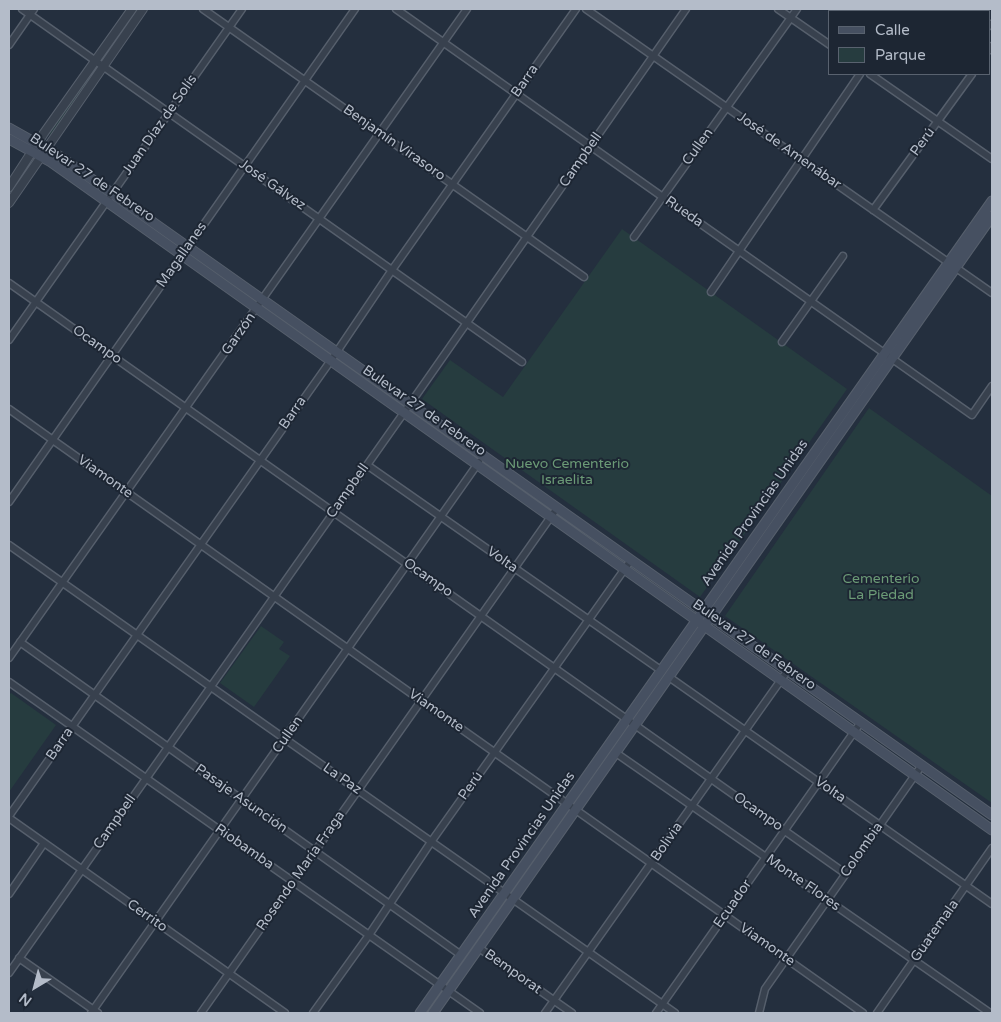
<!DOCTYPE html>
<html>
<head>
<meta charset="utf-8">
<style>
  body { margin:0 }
  #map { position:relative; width:1001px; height:1022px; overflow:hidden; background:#242f3e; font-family:"Varela Round",sans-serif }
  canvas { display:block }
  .frame { position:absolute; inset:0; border:10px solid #b4bcc9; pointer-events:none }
  .legend { position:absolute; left:828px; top:10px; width:162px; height:65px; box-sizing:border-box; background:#1d2633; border:1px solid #59626f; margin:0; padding:6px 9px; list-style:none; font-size:15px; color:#b4bcc9 }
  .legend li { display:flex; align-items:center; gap:10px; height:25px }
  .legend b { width:25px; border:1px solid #59626f }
  .north { position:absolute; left:10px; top:962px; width:50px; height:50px; -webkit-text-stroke:4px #1d2633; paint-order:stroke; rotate:217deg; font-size:14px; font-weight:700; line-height:20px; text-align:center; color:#b4bcc9 }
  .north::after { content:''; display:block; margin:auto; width:18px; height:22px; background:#b4bcc9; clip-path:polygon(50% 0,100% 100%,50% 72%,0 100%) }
</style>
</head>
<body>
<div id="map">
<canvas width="1001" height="1022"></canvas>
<div class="frame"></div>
<ul class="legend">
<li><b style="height:6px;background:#465061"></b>Calle</li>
<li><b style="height:14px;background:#263c3f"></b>Parque</li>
</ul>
<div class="north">N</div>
</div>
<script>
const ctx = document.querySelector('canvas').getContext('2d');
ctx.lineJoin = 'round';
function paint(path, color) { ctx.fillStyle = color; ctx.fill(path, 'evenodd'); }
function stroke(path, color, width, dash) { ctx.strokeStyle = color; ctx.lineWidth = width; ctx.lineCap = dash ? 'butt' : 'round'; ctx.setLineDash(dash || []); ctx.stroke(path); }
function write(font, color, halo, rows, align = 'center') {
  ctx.font = font + ' "Varela Round",sans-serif'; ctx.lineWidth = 4; ctx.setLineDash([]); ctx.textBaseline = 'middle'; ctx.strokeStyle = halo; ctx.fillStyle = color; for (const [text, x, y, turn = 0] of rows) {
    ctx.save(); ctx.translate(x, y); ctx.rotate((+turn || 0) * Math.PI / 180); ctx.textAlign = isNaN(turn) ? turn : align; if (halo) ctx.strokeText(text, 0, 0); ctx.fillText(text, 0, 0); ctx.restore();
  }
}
paint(new Path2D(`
  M90 74 93 76 51 135 48 133Z
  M622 229 847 389 700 597 422 399 450 360 503 397Z
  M869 408 992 496V803L725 616Z
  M261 626 284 642 279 649 290 656 254 707 220 683Z
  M11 693 56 725 9 792V695Z`), '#263c3f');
const minor = new Path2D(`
  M22 9 522 362
  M203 9 584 277
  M396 9 972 415 992 386
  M586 9 992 293
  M778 9 830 45
  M968 9 972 11
  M904 11 906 9
  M990 24 992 26
  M9 45 34 9
  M990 50 992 46
  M870 74 992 159
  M873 210 972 74
  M634 237 797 9
  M9 283 846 874
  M711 292 860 74
  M9 340 242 9
  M782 342 843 256
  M9 409 863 1013
  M367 465 662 671
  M9 502 355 9
  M9 545 675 1013
  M20 642 461 955
  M9 658 467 9
  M669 677 992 904
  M9 682 480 1013
  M616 753 990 1013
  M9 816 334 356 392 270 576 9
  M9 818 285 1013
  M9 894 44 843
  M479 948 572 1013
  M19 958 98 1013
  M9 973 410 404 686 9
  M91 1013 479 462
  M201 1013 557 508
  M313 1013 369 935 431 842 631 560
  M545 1013 788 670
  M656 1013 861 722
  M759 1013 765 989 922 765
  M877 1013 992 848`);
const tertiary = new Path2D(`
  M9 187 44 133 132 9
  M9 203 143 9`);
const secondary = new Path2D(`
  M9 128 59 156 992 815
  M9 139 51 162 992 830
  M420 1013 992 201
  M433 1013 992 216`);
stroke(minor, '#565f6c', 9);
stroke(tertiary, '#565f6c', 10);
stroke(secondary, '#565f6c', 11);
stroke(minor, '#38414e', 6);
stroke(tertiary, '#38414e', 8);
stroke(secondary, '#465061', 9);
write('14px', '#b4bcc9', '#1d2633', [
  ["Barra",525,81,-55],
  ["Juan Díaz de Solís",160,125,-55],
  ["Perú",923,142,-54],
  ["Benjamín Virasoro",394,143,35],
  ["Cullen",698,147,-54],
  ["José de Amenábar",789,151,35],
  ["Campbell",581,160,-55],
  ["Bulevar 27 de Febrero",92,178,34],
  ["José Gálvez",272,185,35],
  ["Rueda",684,212,35],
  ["Magallanes",182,255,-55],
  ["Garzón",239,334,-55],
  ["Ocampo",97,345,35],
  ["Bulevar 27 de Febrero",424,411,35],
  ["Barra",293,413,-55],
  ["Viamonte",105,477,35],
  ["Campbell",348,491,-55],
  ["Avenida Provincias Unidas",755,513,-55],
  ["Volta",502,560,35],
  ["Ocampo",428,578,35],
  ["Bulevar 27 de Febrero",754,645,35],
  ["Viamonte",436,711,35],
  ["Cullen",288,735,-55],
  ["Barra",60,744,-55],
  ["La Paz",342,779,35],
  ["Perú",471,786,-55],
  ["Volta",830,790,35],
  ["Pasaje Asunción",241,799,35],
  ["Ocampo",758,812,35],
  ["Campbell",115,822,-55],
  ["Bolivia",667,842,-55],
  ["Avenida Provincias Unidas",522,845,-55],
  ["Riobamba",244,847,35],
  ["Colombia",862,850,-55],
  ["Rosendo María Fraga",301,871,-55],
  ["Monte Flores",803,883,35],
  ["Ecuador",733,904,-55],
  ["Cerrito",147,916,35],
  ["Guatemala",935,931,-55],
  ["Viamonte",767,945,35],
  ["Bemporat",513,972,35]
]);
write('14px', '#6b9a76', '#1d2633', [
  ["Nuevo Cementerio",567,464],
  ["Israelita",567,480],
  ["Cementerio",881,579],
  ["La Piedad",881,595]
]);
</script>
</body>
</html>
